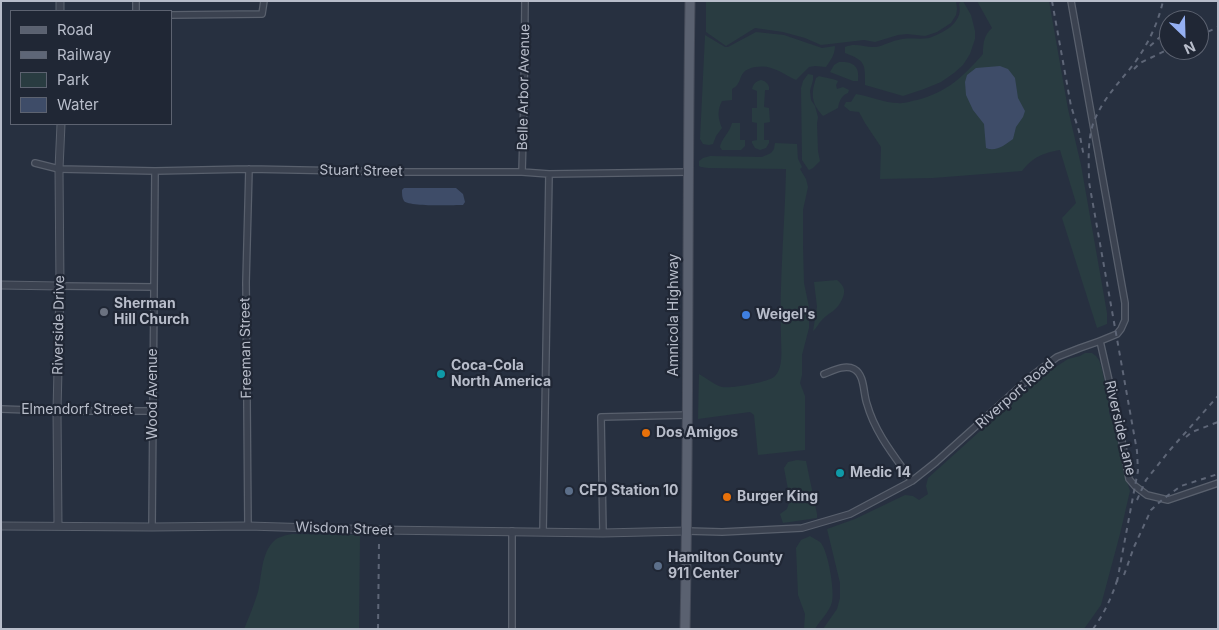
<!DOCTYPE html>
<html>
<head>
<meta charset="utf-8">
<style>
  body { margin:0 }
  #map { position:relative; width:1219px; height:630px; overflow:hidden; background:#273040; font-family:Inter,sans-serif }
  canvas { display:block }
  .frame { position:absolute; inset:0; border:2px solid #b8bdca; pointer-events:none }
  .legend { position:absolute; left:10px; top:10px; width:162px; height:115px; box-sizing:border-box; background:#202735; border:1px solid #5d6371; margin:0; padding:6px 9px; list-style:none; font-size:15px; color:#b8bdca }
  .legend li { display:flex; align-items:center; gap:10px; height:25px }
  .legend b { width:25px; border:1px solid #5d6371 }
  .north { position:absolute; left:1159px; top:10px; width:50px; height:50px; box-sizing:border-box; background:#202735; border:1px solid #5d6371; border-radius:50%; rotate:156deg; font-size:14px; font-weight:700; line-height:20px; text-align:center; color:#b8bdca }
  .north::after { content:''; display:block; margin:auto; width:18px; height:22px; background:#95b0f3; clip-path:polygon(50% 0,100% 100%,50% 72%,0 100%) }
</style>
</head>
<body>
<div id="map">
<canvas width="1219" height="630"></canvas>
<div class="frame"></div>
<ul class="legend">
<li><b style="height:6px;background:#5a6170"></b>Road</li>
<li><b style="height:6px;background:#5e6677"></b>Railway</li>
<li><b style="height:14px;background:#293c41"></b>Park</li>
<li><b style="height:14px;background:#3e4c68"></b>Water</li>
</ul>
<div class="north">N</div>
</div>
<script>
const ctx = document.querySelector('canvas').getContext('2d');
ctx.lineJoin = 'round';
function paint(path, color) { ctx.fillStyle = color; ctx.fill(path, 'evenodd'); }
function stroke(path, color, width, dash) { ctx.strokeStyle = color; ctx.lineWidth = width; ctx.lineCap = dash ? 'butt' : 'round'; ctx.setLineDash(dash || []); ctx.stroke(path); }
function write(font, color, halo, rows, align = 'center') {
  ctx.font = font + ' Inter,sans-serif'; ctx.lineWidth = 4.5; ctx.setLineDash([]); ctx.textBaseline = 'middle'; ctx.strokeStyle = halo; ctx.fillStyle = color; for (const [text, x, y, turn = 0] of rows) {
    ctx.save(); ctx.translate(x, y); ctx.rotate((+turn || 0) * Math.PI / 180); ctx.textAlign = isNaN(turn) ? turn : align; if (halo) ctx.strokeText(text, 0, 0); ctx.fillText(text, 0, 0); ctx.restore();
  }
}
paint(new Path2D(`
  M706 1H956L957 9 956 15 951 23 937 32 925 36 907 34 898 35 875 42 864 40 821 45 805 38 783 32 755 28 726 46 706 32Z
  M961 1H963L971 15 975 31V39L970 54 963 65 954 73 941 82 924 89 903 96 865 85C865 64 866 61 845 53V47C857 42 864 48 876 47 883 46 891 41 898 40 908 37 920 40 929 38 944 33 964 22 959 4Z
  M977 1H1049L1068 109 1081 165 1107 313V324L1097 328 1062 218 1076 203 1060 150C1043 153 1033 157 1022 171L933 178 880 179 881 147 865 123 859 112 850 111 844 106 846 102H851L856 94C869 96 885 103 898 103 904 104 911 101 917 100 947 92 963 77 983 54 983 43 984 35 992 28Z
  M756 32 784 35 822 48 835 46C835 55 830 61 826 67L815 66 809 67 796 80C783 74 772 64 756 67 753 67 748 69 745 71 739 76 741 85 732 89V100L722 101C717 110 718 119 722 128L716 136 713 144 709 145 703 144 700 139 705 35 725 47H728Z
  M839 62C853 61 860 66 858 81H853L830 72 834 65Z
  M808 74 813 75V80L810 91 811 100 815 106 818 117 817 123 818 151 820 161 813 168 809 170 808 169 802 160 801 88 803 81Z
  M819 76C826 78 832 78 838 81L836 85 837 89 843 87 849 90 848 93C842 95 839 101 838 108L823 116C811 103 811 94 816 78Z
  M761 80C766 81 770 85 769 90H765L764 107 769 108 770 122 764 123V140H769V143L766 148 760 150 755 148 752 143V141L757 140V123L752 122V108H757V91L752 89C753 84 756 81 761 80Z
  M732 123H740V140H745V146L741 150H722L720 147C721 139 730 132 732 123Z
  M775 143 797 144 798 159 802 167 800 169 806 179 808 187 803 210V246L804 283 809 307V328L802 355V375L800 383 805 396V450L758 455 754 415 750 412 698 419 699 374C705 377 716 386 722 387 731 389 768 382 774 377 784 368 781 349 781 337 779 281 785 225 786 169L708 168 701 167 699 166V161L703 158 710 156 762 157 771 153 774 149Z
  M837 280C843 285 846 289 843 297 837 312 830 311 821 321 818 324 817 328 813 331L817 307 814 282Z
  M1085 353H1092L1096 356 1099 360 1102 369 1109 404V413L1115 428 1125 475 1130 491 1120 534 1101 605 1084 629H823L837 609 840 598V583L827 529 855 519 905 495 913 496 919 500 928 494 926 486 928 478 1040 377 1068 359 1080 356Z
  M797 460 806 461 817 514V518L783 523 780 514 787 509 790 500 784 468 788 462Z
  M292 534 360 535 359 629H244C249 617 254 605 258 592 262 576 261 553 274 541 278 537 286 535 292 534Z
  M810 536C813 538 817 540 820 542 828 549 835 592 832 602 829 613 820 620 815 629H804L805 614 798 595 796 548 801 540Z`), '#293c41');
paint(new Path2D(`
  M1000 66 1008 69 1015 78 1018 98 1025 111 1023 117 1016 127 1013 139C1005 145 996 152 986 148L984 124 973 110 966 95 965 82 967 75 976 68Z
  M404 188H456L463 194 465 202 463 205C453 205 410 207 404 201 402 198 402 194 402 190Z`), '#3e4c68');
const minor = new Path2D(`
  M136 1V11
  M171 15 262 14 264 1
  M35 163 59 169 155 171 249 169 399 172H522L549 174 688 172
  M522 172 524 100 525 1
  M60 286 154 287
  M1100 341 1118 420 1129 479 1135 486 1147 495 1168 500 1218 483
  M824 374C832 371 845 364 854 369 865 375 863 393 867 404 875 433 895 457 912 481
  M1 409 57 411H153
  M248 526 246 282 249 169
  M152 527 155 171
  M687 531 722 532 802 528 850 514 912 481 936 462 1033 375 1057 357 1080 348 1100 341 1117 334 1121 329 1125 320V303L1071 1
  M543 532 549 174
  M603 533 601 417 688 415
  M512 629V531`);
const tertiary = new Path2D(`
  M60 1V11
  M1 285 60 286
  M1 526 152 527 248 526 381 530 603 533 687 531
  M58 526 57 411 60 286 59 169 61 124`);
const primary = new Path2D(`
  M685 629C689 420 687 210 690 1`);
stroke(minor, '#59606d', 8);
stroke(tertiary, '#59606d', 9);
stroke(primary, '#454b59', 11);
stroke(minor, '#3b4250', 5.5);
stroke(tertiary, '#3b4250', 7);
stroke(primary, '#5a6170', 9);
stroke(new Path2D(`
  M1052 1 1071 106 1079 131 1084 157
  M1185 20 1194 16
  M1199 36 1218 27
  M1150 46 1169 29
  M1134 69 1140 63 1169 49
  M1186 437 1192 432 1218 422
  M1137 500 1146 480 1169 451 1218 396
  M1124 575 1134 547 1151 510 1163 499 1181 486 1218 474
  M1117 582 1135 486 1138 471 1137 451 1089 182C1089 163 1087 143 1093 124 1102 99 1120 82 1136 61 1149 42 1158 23 1163 1
  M378 629 379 542
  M1093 629C1104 614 1113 595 1118 577`), '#5e6677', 2, [5, 5]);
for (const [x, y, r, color] of [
  [104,312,5,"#6b7280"],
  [746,315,5,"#3f7fe0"],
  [441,374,5,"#0f9aa8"],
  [646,433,5,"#e8710a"],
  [840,473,5,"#0f9aa8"],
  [569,491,5,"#5c6f8a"],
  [727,497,5,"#e8710a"],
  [658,566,5,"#5c6f8a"]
]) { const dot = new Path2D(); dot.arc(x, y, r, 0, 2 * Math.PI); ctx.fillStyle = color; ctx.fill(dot); stroke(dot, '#202735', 2); }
write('14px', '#b8bdca', '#202735', [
  ["Belle Arbor Avenue",524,87,-89],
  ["Stuart Street",361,171,1],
  ["Amnicola Highway",674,315,-90],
  ["Riverside Drive",59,325,-89],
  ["Freeman Street",246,348,-91],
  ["Wood Avenue",153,394,-90],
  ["Riverport Road",1015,394,-41],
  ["Elmendorf Street",77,410],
  ["Riverside Lane",1120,428,77],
  ["Wisdom Street",344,529,2]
]);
write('bold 14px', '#b8bdca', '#202735', [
  ["Sherman",114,304],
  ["Hill Church",114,320],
  ["Weigel's",756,315],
  ["Coca-Cola",451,366],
  ["North America",451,382],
  ["Dos Amigos",656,433],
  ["Medic 14",850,473],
  ["CFD Station 10",579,491],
  ["Burger King",737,497],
  ["Hamilton County",668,558],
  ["911 Center",668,574]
], 'left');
</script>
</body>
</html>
